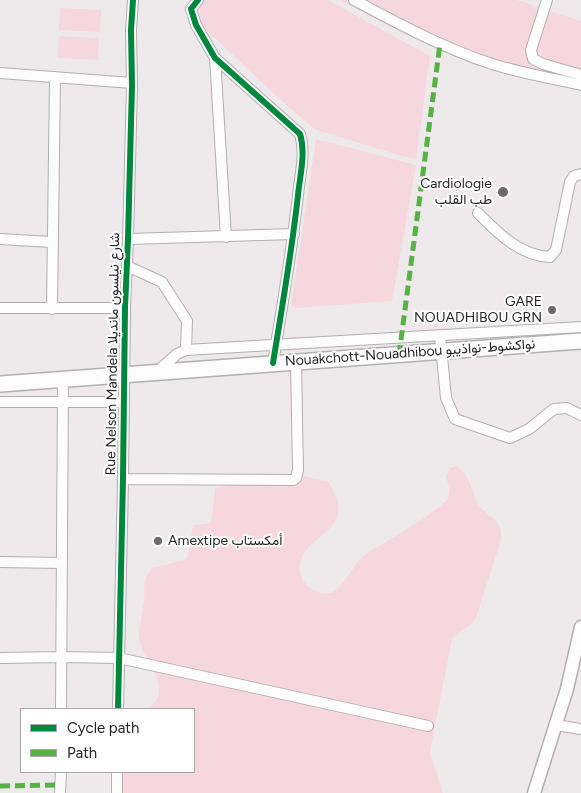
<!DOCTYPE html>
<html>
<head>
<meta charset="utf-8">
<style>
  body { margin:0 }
  #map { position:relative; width:581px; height:793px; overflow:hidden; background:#eeeaec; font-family:Figtree,sans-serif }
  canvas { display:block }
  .legend { position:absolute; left:20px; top:708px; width:175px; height:65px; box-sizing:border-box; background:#fff; border:1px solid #a8a7a7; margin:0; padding:6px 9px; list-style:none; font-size:15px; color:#262424 }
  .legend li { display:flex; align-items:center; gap:10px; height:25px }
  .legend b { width:25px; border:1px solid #a8a7a7 }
</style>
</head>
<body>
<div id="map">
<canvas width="581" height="793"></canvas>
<ul class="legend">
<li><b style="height:6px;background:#00873e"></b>Cycle path</li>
<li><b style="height:6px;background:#56b245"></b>Path</li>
</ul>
</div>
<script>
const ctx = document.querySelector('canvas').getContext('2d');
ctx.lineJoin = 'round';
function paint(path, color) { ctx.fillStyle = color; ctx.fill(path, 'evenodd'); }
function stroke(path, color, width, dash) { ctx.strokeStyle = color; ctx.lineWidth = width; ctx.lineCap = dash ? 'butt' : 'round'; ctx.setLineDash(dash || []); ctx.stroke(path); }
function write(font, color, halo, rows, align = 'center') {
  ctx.font = font + ' Figtree,Vazirmatn,sans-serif'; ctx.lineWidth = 4; ctx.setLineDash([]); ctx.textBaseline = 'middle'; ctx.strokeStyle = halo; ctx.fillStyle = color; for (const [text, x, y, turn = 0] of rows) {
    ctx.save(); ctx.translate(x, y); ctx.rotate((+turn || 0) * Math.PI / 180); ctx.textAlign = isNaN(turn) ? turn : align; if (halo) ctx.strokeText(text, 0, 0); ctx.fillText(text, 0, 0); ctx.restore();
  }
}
paint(new Path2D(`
  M203 0H328L430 56 416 160 316 130 286 105 201 25 199 3Z
  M339 0H517L581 21V89L502 68 430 37 409 36Z
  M60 8 101 10 100 32 59 30Z
  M59 36 99 38 98 60 57 58Z
  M316 139 416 165 392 301 298 308 291 306Z
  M457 466C470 475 471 490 478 504 484 514 493 516 498 524 502 529 501 537 500 543L476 618C469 627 460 631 452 639L430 752 443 793H121L120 772H194V709H146C177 694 144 662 140 642 137 628 143 614 144 600 145 593 143 584 146 577 147 574 151 571 153 568L187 559 193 525 211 523 215 488 305 476 328 482C335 491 340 502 338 514 332 538 296 543 300 572 302 585 317 596 331 593 342 589 354 565 363 556 371 550 380 545 389 540 410 527 430 516 448 499L449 488 446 476 450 468Z`), '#f6d7df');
const minor = new Path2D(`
  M198 0 191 9 196 25 215 58 300 134C306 153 300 175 298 195 292 251 282 307 273 363
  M354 0C399 24 443 48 492 64 521 73 551 78 581 85
  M547 0 531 50 533 59 543 64 581 75
  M215 58 226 237
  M0 73 132 83
  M478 213C498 233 520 256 550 257L556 250 570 182 574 176 581 174
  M0 239 51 242
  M128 239 294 234
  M127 266 162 282 187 321 186 350
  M0 308H125
  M52 309 55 77
  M440 336 446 398 455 419 510 438 529 429 554 409 567 408 581 415
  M158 371 177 354 186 350 581 327
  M0 402H124
  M123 479 293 480 296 478 298 470 296 362
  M0 562 62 563
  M0 658 61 657 119 658 428 726
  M61 709 63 380
  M118 709 123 479 125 308 128 239 132 86 131 30 133 0
  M556 725 581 729
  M60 793 61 772
  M117 793V772`);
const major = new Path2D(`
  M534 793 567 689 581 627`);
const highway = new Path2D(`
  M0 384 581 341`);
stroke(minor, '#b2afb0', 12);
stroke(major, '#b2afb0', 15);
stroke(highway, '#b2afb0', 18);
stroke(minor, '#fcfcfc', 10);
stroke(major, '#fcfcfc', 12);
stroke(highway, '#fcfcfc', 15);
stroke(new Path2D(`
  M399 355 440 44
  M0 786 60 785`), '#56b245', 5, [10, 5]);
stroke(new Path2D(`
  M198 0 191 9 196 25 215 58 300 134C306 153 300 175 298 195 292 251 282 307 273 363
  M118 709 123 479 125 308 128 239 132 86 131 30 133 0`), '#00873e', 6);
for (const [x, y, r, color] of [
  [503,192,6,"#6c696a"],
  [552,310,5,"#6c696a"],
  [158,541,5,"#6c696a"]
]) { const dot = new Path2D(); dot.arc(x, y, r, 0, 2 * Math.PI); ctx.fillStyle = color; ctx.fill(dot); stroke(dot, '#fff', 2); }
write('14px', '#262424', '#fff', [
  ["Cardiologie",492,184],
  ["طب القلب",492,200],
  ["GARE",542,302],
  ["NOUADHIBOU GRN",542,318],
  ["Amextipe أمكستاب",168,541,"left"]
], 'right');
write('14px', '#262424', '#fff', [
  ["Nouakchott-Nouadhibou نواكشوط-نواذيبو",410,353,-4],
  ["Rue Nelson Mandela شارع نيلسون مانديلا",113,354,-89]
]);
</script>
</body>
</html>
